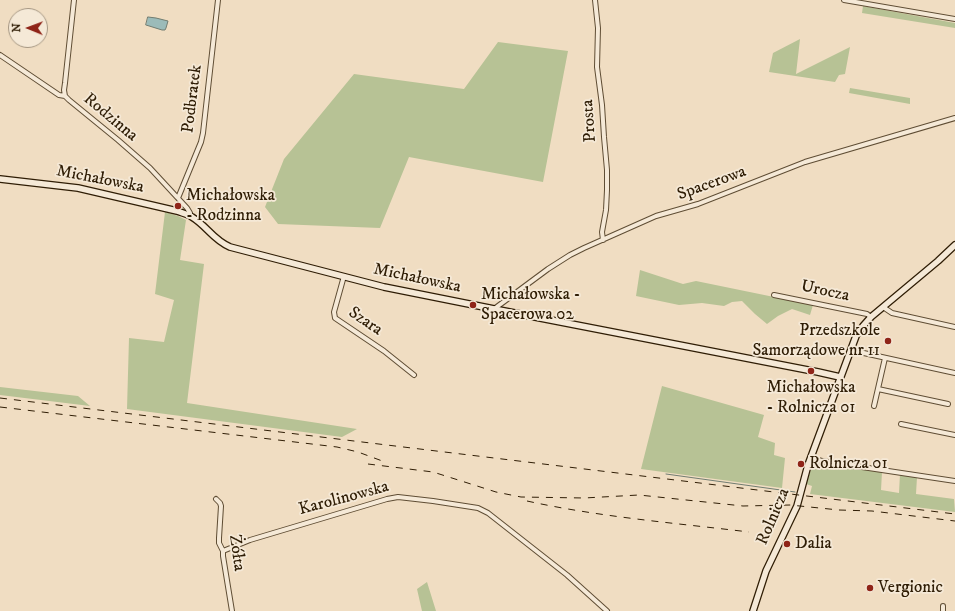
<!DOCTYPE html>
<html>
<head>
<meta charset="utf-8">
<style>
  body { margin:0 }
  #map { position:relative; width:955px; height:611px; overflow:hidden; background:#f0ddc2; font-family:"IM FELL DW Pica",serif }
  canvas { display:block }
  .north { position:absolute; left:8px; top:8px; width:40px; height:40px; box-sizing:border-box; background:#f5e9d7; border:1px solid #a69783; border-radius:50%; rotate:271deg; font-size:11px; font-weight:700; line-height:16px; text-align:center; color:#2f1d05 }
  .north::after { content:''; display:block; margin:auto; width:14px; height:18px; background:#8f2418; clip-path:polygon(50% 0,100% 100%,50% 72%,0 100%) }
</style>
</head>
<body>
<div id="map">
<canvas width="955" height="611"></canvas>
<div class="north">N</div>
</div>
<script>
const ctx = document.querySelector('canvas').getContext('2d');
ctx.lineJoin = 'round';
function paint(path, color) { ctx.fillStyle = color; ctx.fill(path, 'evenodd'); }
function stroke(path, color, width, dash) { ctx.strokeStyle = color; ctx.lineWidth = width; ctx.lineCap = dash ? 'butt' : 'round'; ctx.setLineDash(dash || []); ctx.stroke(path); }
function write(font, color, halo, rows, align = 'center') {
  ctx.font = font + ' "IM FELL DW Pica",serif'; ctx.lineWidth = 3.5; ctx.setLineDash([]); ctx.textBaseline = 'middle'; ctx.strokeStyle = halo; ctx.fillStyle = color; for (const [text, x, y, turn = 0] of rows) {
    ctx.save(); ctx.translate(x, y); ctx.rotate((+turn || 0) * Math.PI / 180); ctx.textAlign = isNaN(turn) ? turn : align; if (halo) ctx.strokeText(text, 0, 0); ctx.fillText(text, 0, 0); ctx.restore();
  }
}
paint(new Path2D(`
  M863 6 955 23V28L862 13Z
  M800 39 796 74 850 47 845 74 839 75 835 82 769 72 773 53Z
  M498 42 568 51 543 182 409 157 380 228 278 224 265 207 284 159 354 74 464 89Z
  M850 88 910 98V104L849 93Z
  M165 212 178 216 186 220 180 260 204 264 187 403 357 429 342 437 127 409 129 338 164 342 174 300 155 294Z
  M640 270 683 284 696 281 813 305 810 315 792 309 778 316 767 324 755 314 742 301 732 302 724 306 702 303 679 305 636 296Z
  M662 386 764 415 758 437 775 443 774 455 785 458 782 488 641 469Z
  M0 387 78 396 90 406 0 395Z
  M813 463H815L824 464 825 463 882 472 881 490 899 493 900 474 917 477 916 494 954 499 955 512 810 494 812 486 806 484Z
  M427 582 436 611H422L417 589Z`), '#b7c295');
const water = new Path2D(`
  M148 17 156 18 168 21 166 28 165 30H162L146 25Z`);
paint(water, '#9bbbb9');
stroke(water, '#707c71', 1);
stroke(new Path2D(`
  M666 474 795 492`), '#707c71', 1);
const street = new Path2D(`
  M595 0 598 28 597 67 602 105 604 137 607 170V190L606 210 602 232 603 240
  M844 0 955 19
  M0 55 59 95 65 96 69 100 118 140 150 168 187 208 190 213V216
  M65 96 64 90 65 83 74 0
  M178 198 201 142 203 133 218 0
  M344 276 334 312 335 318 384 351 414 375
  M774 295 867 314 871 317
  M883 307 892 313 955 327
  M494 309 548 269 570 255 584 248 656 216 698 204 805 162 955 118
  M850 350 955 373
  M878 389 948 404
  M874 406 885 358
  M901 424 955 435
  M810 458 822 461 955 481
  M216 499 220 503 221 506 219 538V543L223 551V556L232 611
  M223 551 250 540 387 499 398 497 433 501 478 508 488 513 567 575 607 611
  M943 611V606`);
const secondary = new Path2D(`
  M0 179 78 188 177 211C182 213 188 214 192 217 207 226 213 240 230 247L384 287 494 309 818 372 840 377
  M753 611 766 571 797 506 808 465 856 336 863 326 871 317 938 261 955 245`);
stroke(street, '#5f4d34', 6);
stroke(secondary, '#2f1d05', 8);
stroke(street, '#f5e9d7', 4);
stroke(secondary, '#f5e9d7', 5.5);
stroke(new Path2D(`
  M0 398 955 514
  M0 407 337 447 358 452 385 462
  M368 464 433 472 496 492 521 497 584 498 639 495 743 506 790 505 839 510 872 511 955 521
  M527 501C600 517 675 523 749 532`), '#2f1d05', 1, [7, 7]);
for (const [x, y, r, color] of [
  [178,206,4,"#8f2418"],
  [473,305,4,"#8f2418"],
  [888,341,4,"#8f2418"],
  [811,371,4,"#8f2418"],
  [801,464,4,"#8f2418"],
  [787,544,4,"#8f2418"],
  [870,588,4,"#8f2418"]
]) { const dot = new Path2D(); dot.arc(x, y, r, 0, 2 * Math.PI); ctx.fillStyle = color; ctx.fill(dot); stroke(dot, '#f5e9d7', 1.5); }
write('17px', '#2f1d05', '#f5e9d7', [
  ["Podbratek",193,99,-83],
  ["Rodzinna",110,118,40],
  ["Prosta",590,121,-94],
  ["Michałowska",100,180,11],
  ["Spacerowa",712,184,-20],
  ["Michałowska",417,279,12],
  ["Urocza",825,292,12],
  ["Szara",365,322,34],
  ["Karolinowska",344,499,-15],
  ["Rolnicza",774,517,-67],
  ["Żółta",236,553,82]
]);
write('17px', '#2f1d05', '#f5e9d7', [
  ["Michałowska",186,196],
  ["- Rodzinna",186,216],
  ["Michałowska -",481,295],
  ["Spacerowa 02",481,315],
  ["Przedszkole",880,331,"right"],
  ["Samorządowe nr 11",880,351,"right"],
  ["Michałowska",811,388,"center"],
  ["- Rolnicza 01",811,408,"center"],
  ["Rolnicza 01",809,464],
  ["Dalia",795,544],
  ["Vergionic",878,588]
], 'left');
</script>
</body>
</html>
